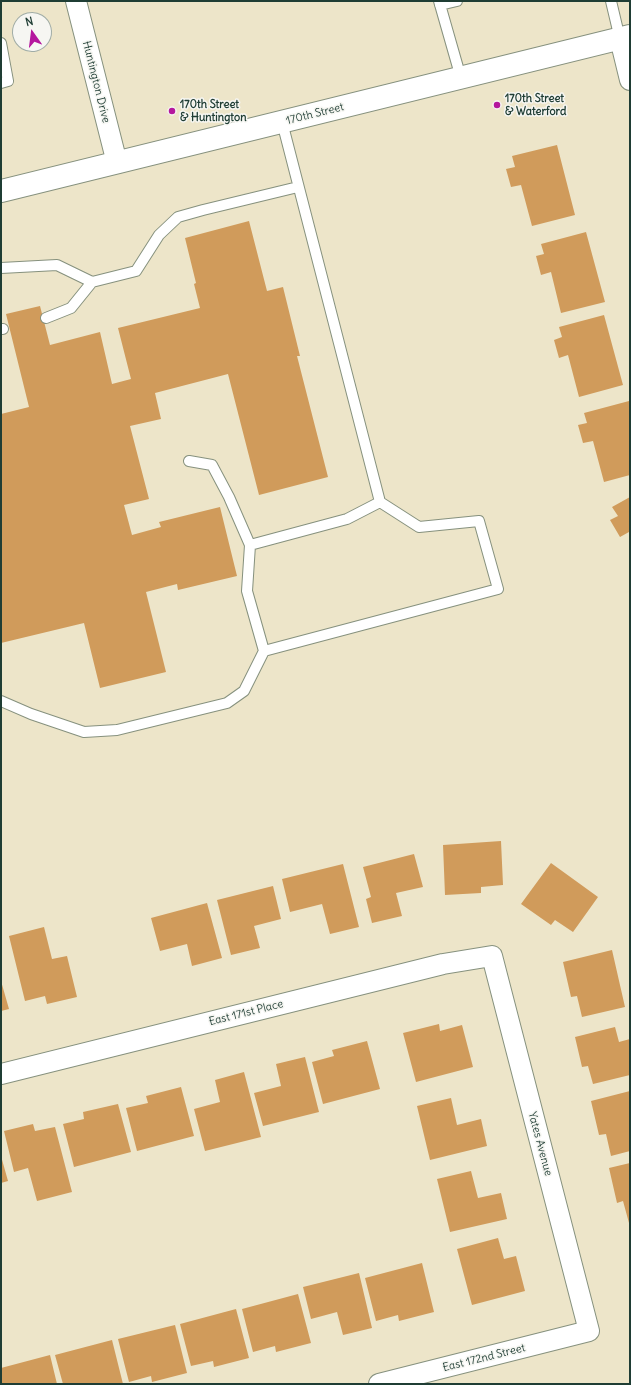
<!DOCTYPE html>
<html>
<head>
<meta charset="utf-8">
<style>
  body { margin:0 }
  #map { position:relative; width:631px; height:1385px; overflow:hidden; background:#ede5c9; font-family:Delius,sans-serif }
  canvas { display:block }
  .frame { position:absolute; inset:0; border:2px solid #1f3d34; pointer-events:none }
  .north { position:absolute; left:12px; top:12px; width:40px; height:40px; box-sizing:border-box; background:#f6f6f2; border:1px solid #a0aca6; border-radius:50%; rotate:346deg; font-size:11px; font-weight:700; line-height:16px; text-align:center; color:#1f3d34 }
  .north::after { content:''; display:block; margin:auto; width:14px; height:18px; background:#b5179e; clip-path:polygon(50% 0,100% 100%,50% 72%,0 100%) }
</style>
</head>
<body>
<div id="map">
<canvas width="631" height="1385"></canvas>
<div class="frame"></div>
<div class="north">N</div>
</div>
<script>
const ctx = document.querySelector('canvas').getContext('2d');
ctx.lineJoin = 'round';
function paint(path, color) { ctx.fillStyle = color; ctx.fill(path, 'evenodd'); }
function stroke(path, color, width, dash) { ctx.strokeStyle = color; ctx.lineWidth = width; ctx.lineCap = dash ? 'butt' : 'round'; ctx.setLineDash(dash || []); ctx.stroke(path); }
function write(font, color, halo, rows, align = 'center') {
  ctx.font = font + ' Delius,sans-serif'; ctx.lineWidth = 3; ctx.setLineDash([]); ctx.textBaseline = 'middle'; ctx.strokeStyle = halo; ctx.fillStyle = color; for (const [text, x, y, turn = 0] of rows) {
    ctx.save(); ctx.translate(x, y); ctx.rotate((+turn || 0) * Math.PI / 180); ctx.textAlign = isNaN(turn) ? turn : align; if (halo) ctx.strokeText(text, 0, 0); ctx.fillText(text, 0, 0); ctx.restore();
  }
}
paint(new Path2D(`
  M557 145 575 215 532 226 521 185 511 187 506 169 515 167 512 156Z
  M249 221 267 291 283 287 300 356H297L328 477 259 495 228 374 155 393 161 419 130 426 149 499 124 505 132 535 161 527 159 522 220 507 237 576 178 590 177 584 146 592 166 672 100 688 84 623 1 643V414L29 407 6 314 40 306 50 345 100 332 112 384 131 379 118 328 200 308 194 284 196 283 185 238Z
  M586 232 605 302 561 313 551 272 541 275 536 256 544 254 541 244Z
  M604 315 623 385 579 397 568 355 559 358 554 340 562 337 559 327Z
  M629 401 630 405V475L604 482 593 441 583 443 578 425 587 423 584 413Z
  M630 497V534L629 532 620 537 610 520 618 516 612 507Z
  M501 841 503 885 481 887V893L445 895 443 845Z
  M414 854 423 887 396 893 402 916 372 923 366 899 371 897 363 867Z
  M551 863 598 897 573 932 555 920 551 925 521 904Z
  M343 864 359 927 330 934 322 904 290 912 282 879Z
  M273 886 281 919 254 926 260 948 231 955 217 900Z
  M207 903 222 958 192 966 187 944 160 951 151 918Z
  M44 927 52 959 67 956 77 997 47 1004 45 996 25 1001 9 936Z
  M612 950 625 1007 582 1017 577 996 571 997 563 962Z
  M1 981 9 1009 1 1011Z
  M439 1024 440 1031 462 1025 473 1067 416 1082 403 1033Z
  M615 1027 619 1042 630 1039V1075L593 1084 588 1066 582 1067 575 1037Z
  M367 1041 380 1089 323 1104 312 1062 334 1056 332 1050Z
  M305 1057 319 1112 263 1126 254 1093 281 1086 276 1064Z
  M244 1072 261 1137 205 1151 194 1109 220 1102 215 1080Z
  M181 1087 194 1136 137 1151 126 1108 148 1103 146 1096Z
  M630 1091V1151L611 1156 606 1134 599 1135 591 1101Z
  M451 1098 457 1125 481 1119 487 1146 430 1160 417 1106Z
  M118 1104 131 1152 74 1167 63 1124 84 1119 83 1112Z
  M33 1124 35 1131 55 1127 72 1192 37 1201 28 1168 14 1172 4 1131Z
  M1 1156 8 1181 1 1183Z
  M630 1163V1222L629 1223 623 1201 617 1203 609 1168Z
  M471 1171 478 1198 501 1193 507 1219 450 1232 437 1179Z
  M498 1238 504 1259 516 1256 525 1291 472 1305 457 1249Z
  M422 1263 434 1312 399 1321 398 1315 376 1321 365 1278Z
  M359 1273 372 1328 343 1335 337 1312 311 1319 303 1287Z
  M298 1294 311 1343 276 1352 275 1346 253 1352 242 1309Z
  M236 1309 249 1358 214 1367 213 1361 191 1366 180 1324Z
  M175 1325 187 1373 152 1382 151 1376 129 1382 118 1339Z
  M112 1340 123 1384H63L55 1355Z
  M50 1355 57 1384H1V1368Z`), '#d09b5b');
const service = new Path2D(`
  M439 1 461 78
  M611 1 620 39
  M440 5 457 1
  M1 43 8 81 1 83
  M282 122 380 502 419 527 479 521 498 589 264 651 247 591 250 545 347 519 380 502
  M1 268 57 265 92 282 136 271 159 235 178 217 203 210 298 187
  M46 318 71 308 92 282
  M1 329H3
  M189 461 212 465 229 497 250 545
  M1 701 31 714 84 732 117 730 227 703 244 691 264 651`);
const minor = new Path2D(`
  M76 1 117 163
  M620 39 630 80
  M1 1074 443 964 492 956 589 1331 379 1384`);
const tertiary = new Path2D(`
  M1 191 630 36`);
stroke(service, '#86917e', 12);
stroke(minor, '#86917e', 22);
stroke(tertiary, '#86917e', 24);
stroke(service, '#fff', 10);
stroke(minor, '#fff', 20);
stroke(tertiary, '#fff', 22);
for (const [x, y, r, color] of [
  [497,105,4,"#b5179e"],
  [172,111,4,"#b5179e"]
]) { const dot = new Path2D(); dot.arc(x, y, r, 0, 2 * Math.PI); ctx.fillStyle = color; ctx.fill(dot); stroke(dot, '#f6f6f2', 1.5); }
write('11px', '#1f3d34', '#f6f6f2', [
  ["Huntington Drive",96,82,76],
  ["170th Street",315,114,-14],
  ["East 171st Place",246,1013,-14],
  ["Yates Avenue",540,1144,75],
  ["East 172nd Street",484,1358,-14]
]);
write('bold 11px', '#1f3d34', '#f6f6f2', [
  ["170th Street",505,99],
  ["& Waterford",505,112],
  ["170th Street",180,105],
  ["& Huntington",180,118]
], 'left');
</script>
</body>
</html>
